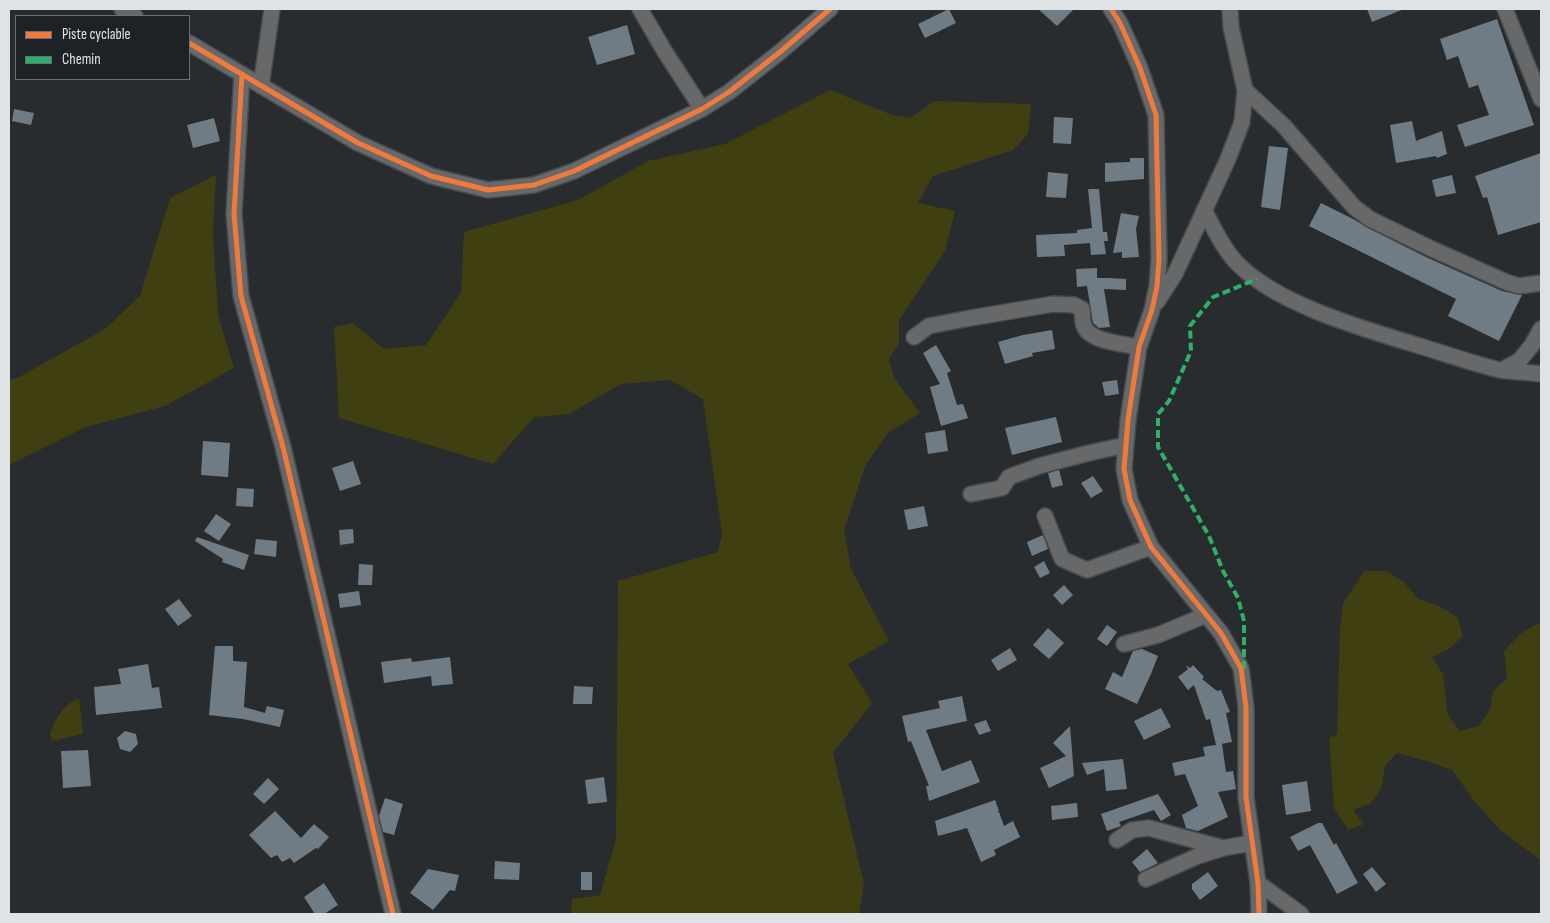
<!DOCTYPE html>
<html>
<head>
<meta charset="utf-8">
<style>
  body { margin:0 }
  #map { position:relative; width:1550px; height:923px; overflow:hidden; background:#292c2e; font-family:"Sofia Sans Condensed",sans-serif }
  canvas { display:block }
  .frame { position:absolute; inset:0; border:10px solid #dfe3e6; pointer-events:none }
  .legend { position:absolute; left:15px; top:15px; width:175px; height:65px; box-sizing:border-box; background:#1d2226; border:1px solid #6b6f73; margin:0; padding:6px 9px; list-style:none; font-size:15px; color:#dfe3e6 }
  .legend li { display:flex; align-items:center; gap:10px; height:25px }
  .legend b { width:25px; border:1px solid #6b6f73 }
</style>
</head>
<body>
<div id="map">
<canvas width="1550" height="923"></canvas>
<div class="frame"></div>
<ul class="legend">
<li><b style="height:6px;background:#f17a3a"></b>Piste cyclable</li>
<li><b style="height:6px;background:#2db169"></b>Chemin</li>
</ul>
</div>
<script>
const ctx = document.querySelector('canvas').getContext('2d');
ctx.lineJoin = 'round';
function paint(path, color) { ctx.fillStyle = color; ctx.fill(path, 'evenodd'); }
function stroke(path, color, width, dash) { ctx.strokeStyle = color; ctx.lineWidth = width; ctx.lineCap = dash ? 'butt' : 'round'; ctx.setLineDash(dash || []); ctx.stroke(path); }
paint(new Path2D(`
  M830 90 892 115 911 118 934 101 1031 104 1028 134 1013 150 933 176 918 203 955 211 945 251 899 320V343L889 359 894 378 920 413 888 433 865 466 844 530 851 569 889 641 848 664 872 703 833 753 864 884 859 914H571L572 899 600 895 616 839 618 581 718 552 722 534 703 399 670 380 621 384 569 414 534 417 493 464 339 418 334 327 353 323 384 349 426 345 461 293 464 232 578 200 648 161 725 144Z
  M216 175 213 232 218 315 234 368 165 406 86 427 9 465V380L19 377 105 329 140 296 170 198Z
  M1365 571H1387L1405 583 1418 599 1439 606 1457 617 1463 636 1449 649 1432 657 1443 674 1448 715 1460 731 1479 726 1490 709 1493 691 1507 678 1504 651 1520 634 1541 622V860L1500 830 1475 802 1452 770 1433 763 1397 753 1385 766 1382 787 1370 804 1353 810 1364 824 1348 830 1334 808 1329 738 1337 734 1340 628 1343 603Z
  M79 698 83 734 52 741 50 733C57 717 63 705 79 698Z`), '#3f3f11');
paint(new Path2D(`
  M949 9 956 23 925 38 918 24Z
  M1038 9H1074L1057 26Z
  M1367 9H1404L1372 22Z
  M1497 19 1534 125 1465 147 1457 125 1489 115 1478 85 1469 88 1458 56 1447 60 1440 39Z
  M627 25 635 54 597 65 588 37Z
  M14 109 34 113 31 125 12 121Z
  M1054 117 1073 118 1071 144 1053 143Z
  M214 118 220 141 193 148 187 125Z
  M1412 121 1416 141 1442 131 1447 154 1437 158 1436 156 1396 163 1390 125Z
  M1269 146 1288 148 1280 210 1261 207Z
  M1541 153V222L1498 235 1487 197 1483 198 1475 176Z
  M1130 158H1144V179L1105 182V163L1130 162Z
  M1048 172 1068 174 1066 198 1046 197Z
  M1452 175 1456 193 1436 197 1432 180Z
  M1088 189H1099L1103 232H1107L1108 241H1104L1106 254 1091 255 1090 243 1064 245 1065 256 1037 257 1036 235 1077 233V230L1092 228Z
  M1321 203 1355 220 1366 227 1428 258 1502 291 1522 295 1499 341 1448 316 1456 299 1309 226Z
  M1121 213 1139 216 1136 229 1139 257 1122 258V252L1113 253Z
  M1097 268V278H1108V280V278L1126 279V290L1104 289 1110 327 1099 328 1093 323 1087 286 1077 287 1076 269Z
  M1052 330 1055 349 1032 353 1033 356 1005 364 998 342 1023 335Z
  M936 345 951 371 947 373 957 405 963 404 968 418 941 426 930 387 940 384 923 353Z
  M1117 380 1119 394 1105 396 1102 382Z
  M1056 417 1062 442 1012 455 1005 428Z
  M945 430 948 451 928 454 925 433Z
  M203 441 230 443 228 477 201 475Z
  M353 461 361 484 340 491 332 468Z
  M1059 470 1063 485 1052 488 1048 473Z
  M1093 476 1103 491 1091 498 1081 483Z
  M237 488 254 489 253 507 236 506Z
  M924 506 928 526 908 530 904 510Z
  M216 514 231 524 219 541 204 531Z
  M353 529 354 543 340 545 339 530Z
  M1043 535 1048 549 1032 556 1027 542Z
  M197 537 249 555 244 570 222 562 223 559 195 541Z
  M256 539 277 541 276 557 254 554Z
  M1044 561 1050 573 1040 578 1034 567Z
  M359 564 373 565 372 585H358Z
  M1064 585 1073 595 1062 605 1053 595Z
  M359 591 361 605 340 608 338 594Z
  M179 599 192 616 178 626 165 609Z
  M1107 625 1117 632 1107 646 1097 639Z
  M1048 628 1064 643 1049 659 1033 645Z
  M215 646H233V661L247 662 244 707 265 713 267 706 284 710 280 727 243 719 209 715Z
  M1010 648 1017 660 998 671 991 660Z
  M1142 649 1158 656 1151 674 1137 704 1105 689 1113 672 1122 677 1133 651Z
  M450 657 453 684 432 686 431 676 384 683 381 662 411 658 412 662Z
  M148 664 152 688 159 687 162 708 96 715 94 687 121 684 118 669Z
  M1186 665 1190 668 1193 665 1204 677 1202 679 1217 691 1221 690 1230 712 1226 713 1232 742 1216 745 1210 719 1206 720 1194 685 1188 690 1178 677 1188 669Z
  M574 686 593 687 592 704H573Z
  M962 696 967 721 926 730 942 771 971 760 980 782 929 801 926 786H929L911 741 908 742 902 716 940 708 938 701Z
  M1161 708 1171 727 1144 740 1134 721Z
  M986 720 991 731 979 735 974 724Z
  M1070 726 1074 776 1049 788 1040 768 1066 756 1053 743Z
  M125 731 136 734 138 744 130 752 120 749 117 738Z
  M1222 744 1226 772 1233 771 1236 789 1218 792 1228 817 1198 831 1186 828 1182 815 1198 806 1185 774 1175 776 1172 763 1205 756 1203 747Z
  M88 750 91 786 63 788 61 751Z
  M1123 759 1127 789 1106 791 1104 769 1087 775 1082 763Z
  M604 777 607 802 588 804 585 780Z
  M268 778 279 789 264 804 253 794Z
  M1307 781 1311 811 1286 815 1282 785Z
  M1158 794 1171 815 1161 821 1154 810 1119 822 1121 826 1107 831 1101 814Z
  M385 798 403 804 394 835 383 832 379 816Z
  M995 800 999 811 997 812H999L1004 826 1013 821 1020 837 994 850 996 855 981 862 967 828 938 836 935 821Z
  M1077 803 1078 817 1052 820 1051 806Z
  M275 811 301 838 314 824 329 837 318 849 316 848 294 863 290 858 282 862 277 855 271 858 249 835Z
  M1318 823H1322L1334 845 1336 843 1358 883 1337 894 1310 845 1298 851 1290 837Z
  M1147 849 1158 863 1140 872 1132 862Z
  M495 861 520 863 519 880 494 879Z
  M1372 867 1386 884 1376 892 1363 874Z
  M428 869 459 875 455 891 450 890 433 910 410 893Z
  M581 872H592V890H581Z
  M1208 872 1218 886 1200 900 1192 889V884Z
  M324 883 338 905 324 914H315L304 897Z`), '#707c85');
const minor = new Path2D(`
  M122 9 135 16
  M640 9 665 52 702 109
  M1111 9 1120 23 1140 68 1156 115 1159 259 1157 286 1152 310 1139 347 1128 420 1124 469 1130 500 1151 547 1221 633 1241 668 1246 707V797L1258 883 1259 914
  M1505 9 1541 99
  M189 43 358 143 431 176 488 190 534 185 574 171 702 109 729 92 780 52 830 9
  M242 74 234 214 241 296 283 447 393 914
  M261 86 272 9
  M1245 90 1284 126 1354 207 1370 219 1432 249 1506 282 1519 286 1541 283
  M1204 210C1214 228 1223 249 1238 264 1279 306 1368 330 1423 347 1449 355 1474 364 1500 370 1513 372 1528 372 1541 374
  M1157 302 1175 274 1228 159 1242 122 1245 90 1231 27 1230 9
  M914 337 929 326 965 319 1053 304 1074 305 1082 309C1083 314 1082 321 1084 326 1090 342 1124 344 1139 347
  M1502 370 1520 360 1532 345 1541 329
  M971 494 1002 488 1009 477 1039 466 1089 453 1126 445
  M1045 516 1062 559 1087 570 1151 547
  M1124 644 1158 635 1206 615
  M1117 840 1132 830 1149 828 1223 848
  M1146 879 1198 856 1223 848 1252 843
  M1258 883 1301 914`);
stroke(minor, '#474a4c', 18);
stroke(minor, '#66686a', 15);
stroke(new Path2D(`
  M1244 669V621L1238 598 1223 571 1209 536 1158 447V414L1169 401 1191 351 1190 326 1213 297 1257 279`), '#2db169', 4, [8, 4]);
stroke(new Path2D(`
  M1111 9 1120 23 1140 68 1156 115 1159 259 1157 286 1152 310 1139 347 1128 420 1124 469 1130 500 1151 547 1221 633 1241 668 1246 707V797L1258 883 1259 914
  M189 43 358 143 431 176 488 190 534 185 574 171 702 109 729 92 780 52 830 9
  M242 74 234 214 241 296 283 447 393 914`), '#f17a3a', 5);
</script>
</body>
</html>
